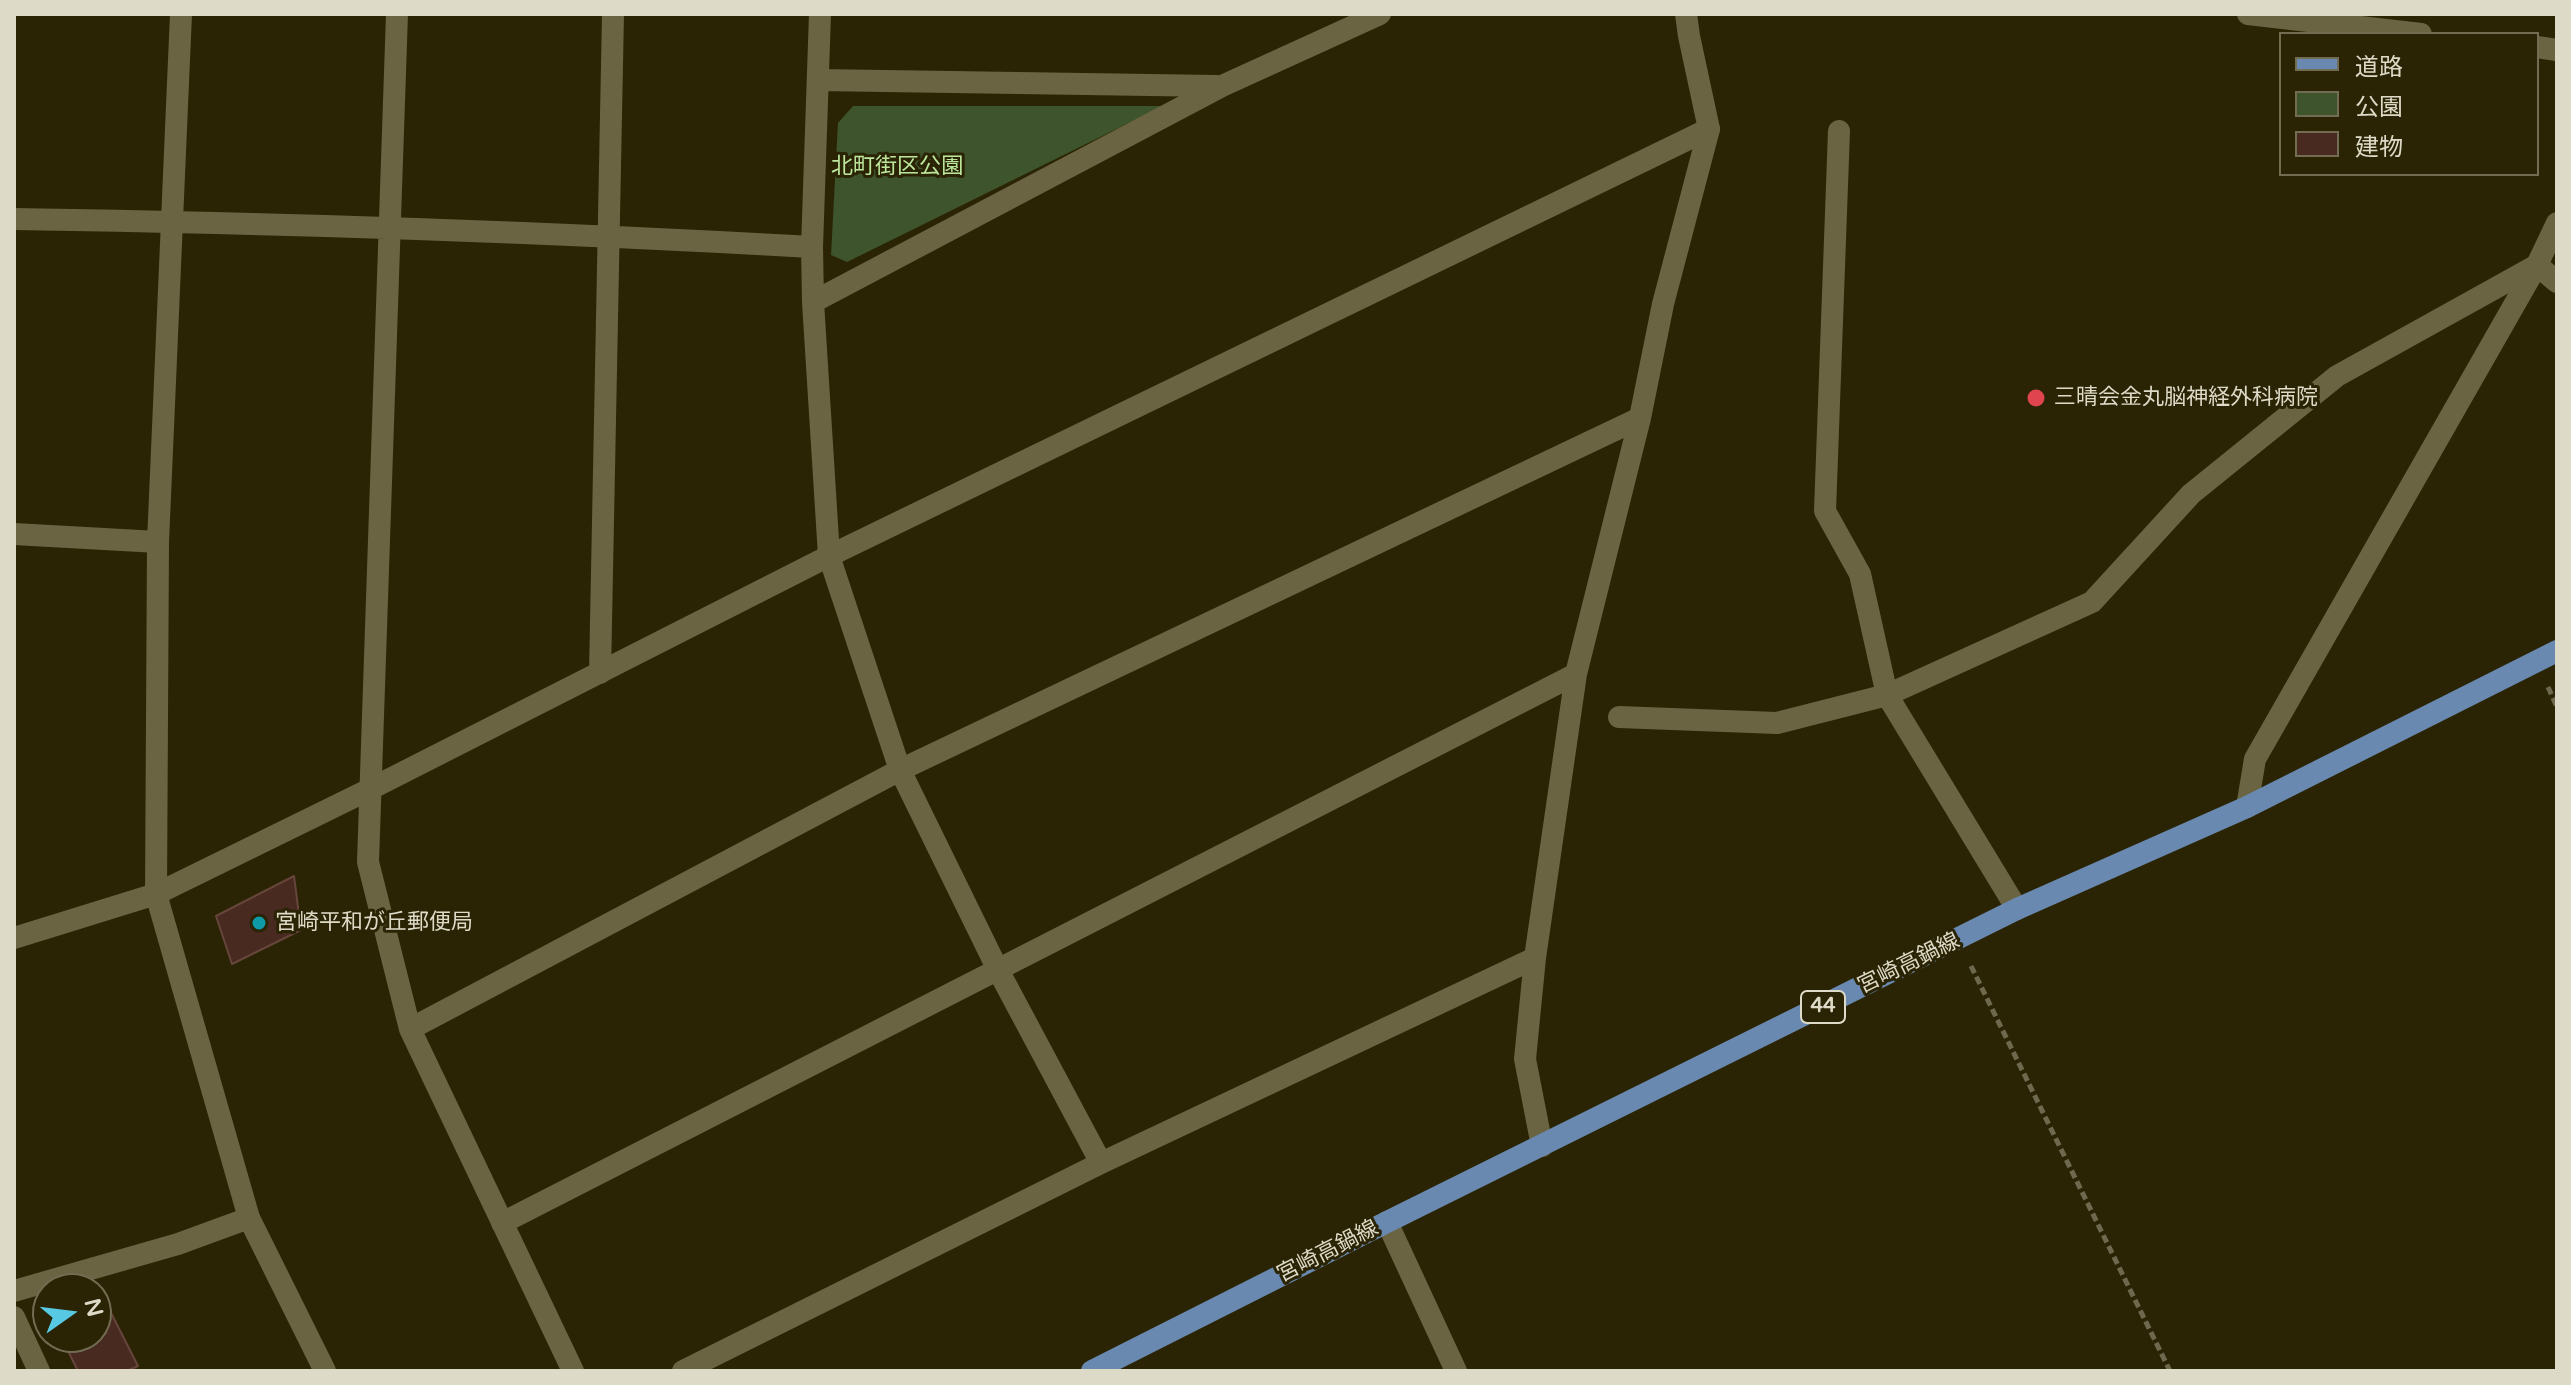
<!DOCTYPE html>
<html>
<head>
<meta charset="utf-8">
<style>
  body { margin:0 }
  #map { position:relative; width:2571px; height:1385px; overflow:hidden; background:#2a2404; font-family:"Varela Round","Noto Sans JP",sans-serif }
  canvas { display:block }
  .frame { position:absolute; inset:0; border:16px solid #dedac8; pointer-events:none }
  .legend { position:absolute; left:2279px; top:32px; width:260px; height:144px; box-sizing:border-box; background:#2a2404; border:2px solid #726d52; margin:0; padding:10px 14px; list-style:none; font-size:24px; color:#dedac8 }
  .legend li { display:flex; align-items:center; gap:16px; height:40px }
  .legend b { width:40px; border:2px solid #726d52 }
  .north { position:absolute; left:32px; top:1273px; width:80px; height:80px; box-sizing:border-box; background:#2a2404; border:2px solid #726d52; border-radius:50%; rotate:76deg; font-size:22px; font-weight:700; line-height:32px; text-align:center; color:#dedac8 }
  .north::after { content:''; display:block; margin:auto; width:28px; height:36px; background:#58c9e3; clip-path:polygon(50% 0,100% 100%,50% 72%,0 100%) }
</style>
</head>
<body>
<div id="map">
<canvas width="2571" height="1385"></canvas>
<div class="frame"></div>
<ul class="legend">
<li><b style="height:10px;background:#6989b0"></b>道路</li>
<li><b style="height:22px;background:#3e542c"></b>公園</li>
<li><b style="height:22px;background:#482a21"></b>建物</li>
</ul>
<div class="north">N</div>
</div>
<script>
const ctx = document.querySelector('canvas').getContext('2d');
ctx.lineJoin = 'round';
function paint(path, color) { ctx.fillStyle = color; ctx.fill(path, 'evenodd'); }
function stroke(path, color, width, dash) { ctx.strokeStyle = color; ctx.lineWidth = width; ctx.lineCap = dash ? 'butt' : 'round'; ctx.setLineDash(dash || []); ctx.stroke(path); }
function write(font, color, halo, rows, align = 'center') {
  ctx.font = font + ' "Varela Round","Noto Sans JP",sans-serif'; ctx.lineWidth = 6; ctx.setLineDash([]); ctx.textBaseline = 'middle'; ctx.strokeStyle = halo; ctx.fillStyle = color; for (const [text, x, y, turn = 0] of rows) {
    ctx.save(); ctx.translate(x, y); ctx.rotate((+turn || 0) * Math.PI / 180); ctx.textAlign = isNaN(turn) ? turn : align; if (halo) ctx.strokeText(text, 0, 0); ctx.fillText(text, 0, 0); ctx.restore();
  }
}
paint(new Path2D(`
  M853 106H1163L847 262 831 255 838 123Z`), '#3e542c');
const building = new Path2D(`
  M294 876 301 930 232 964 216 916Z
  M102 1295 138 1366 127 1371H78L61 1337H96V1298Z`);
paint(building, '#482a21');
stroke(building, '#66453b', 2);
stroke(new Path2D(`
  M2548 687 2557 707
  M1971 966 2170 1371`), '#6e694e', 5, [8, 4]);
stroke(new Path2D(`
  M1839 131 1825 511 1860 574 1887 695 2017 909
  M1619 717 1777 723 1887 695 2092 602 2191 494 2337 376 2537 265`), '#6a6443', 22);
stroke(new Path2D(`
  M397 14 368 862 410 1029 573 1371
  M820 14 812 247 813 302 829 556 900 770 998 970 1101 1163
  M2248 14 2421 34
  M2537 47 2557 50
  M818 80 1217 86
  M14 219C280 223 546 232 812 247
  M2537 265 2557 282
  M813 302 1222 86 1380 14
  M14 534 158 542
  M600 673 613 14
  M2247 807 2255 759 2537 265 2557 223
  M410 1029 900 770 1640 418
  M1542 1146 1525 1059 1535 958 1576 674 1640 418 1663 304 1709 129 1689 36 1686 14
  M1387 1222 1456 1371
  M502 1223 1576 674
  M14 1291 178 1244 249 1218
  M14 1317 39 1371
  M683 1371 1101 1163 1535 958`), '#6a6443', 22);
stroke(new Path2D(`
  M181 14 158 542 156 894 249 1218 325 1371
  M14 938 156 894 372 788 829 556 1709 129`), '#6a6443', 22);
stroke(new Path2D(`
  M1092 1371 1387 1222 2017 909 2247 807 2557 651`), '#6989b0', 22);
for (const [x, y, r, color] of [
  [2036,398,10,"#e0444e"],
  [259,923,8,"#0f9aa8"]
]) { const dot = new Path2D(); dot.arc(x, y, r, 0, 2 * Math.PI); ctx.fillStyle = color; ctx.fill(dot); stroke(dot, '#2a2404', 3); }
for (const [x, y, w] of [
  [1823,1007,44]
]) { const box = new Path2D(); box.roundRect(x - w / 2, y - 16, w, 32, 6); ctx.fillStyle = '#2a2404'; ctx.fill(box); stroke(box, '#dedac8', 2); }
write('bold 20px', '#dedac8', null, [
  ["44",1823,1007]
]);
write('22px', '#bbe69c', '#2a2404', [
  ["北町街区公園",897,167]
]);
write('22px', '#dedac8', '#2a2404', [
  ["三晴会金丸脳神経外科病院",2054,398],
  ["宮崎平和が丘郵便局",275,923]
], 'left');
write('22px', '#dedac8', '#2a2404', [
  ["宮崎高鍋線",1909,964,-26],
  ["宮崎高鍋線",1328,1252,-27]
]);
</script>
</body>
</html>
